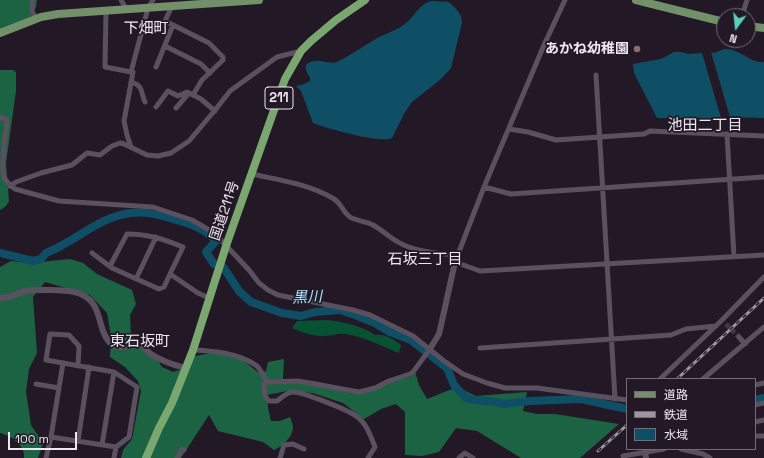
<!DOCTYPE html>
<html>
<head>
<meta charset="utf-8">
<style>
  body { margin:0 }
  #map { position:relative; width:764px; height:458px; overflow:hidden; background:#231926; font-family:"Space Grotesk","Noto Sans JP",sans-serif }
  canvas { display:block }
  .legend { position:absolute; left:626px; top:378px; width:130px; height:72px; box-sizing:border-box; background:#231926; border:1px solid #746b77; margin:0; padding:5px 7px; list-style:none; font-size:12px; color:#eee7f0 }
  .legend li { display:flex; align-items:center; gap:8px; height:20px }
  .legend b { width:20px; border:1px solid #746b77 }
  .north { position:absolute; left:716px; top:8px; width:40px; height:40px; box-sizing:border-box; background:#231926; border:1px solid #746b77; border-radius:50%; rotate:195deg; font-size:11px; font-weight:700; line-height:16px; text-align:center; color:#eee7f0 }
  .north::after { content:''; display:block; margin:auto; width:14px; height:18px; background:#5bcebb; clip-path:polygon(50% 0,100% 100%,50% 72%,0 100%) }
  .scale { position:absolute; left:8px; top:432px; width:69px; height:18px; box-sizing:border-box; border:2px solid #eee7f0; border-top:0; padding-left:5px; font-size:12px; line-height:14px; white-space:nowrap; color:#eee7f0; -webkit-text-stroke:3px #231926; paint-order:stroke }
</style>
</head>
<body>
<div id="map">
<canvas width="764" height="458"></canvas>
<ul class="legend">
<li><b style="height:5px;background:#72916b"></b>道路</li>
<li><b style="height:5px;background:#9d959f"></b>鉄道</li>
<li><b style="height:11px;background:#0e4f66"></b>水域</li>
</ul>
<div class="north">N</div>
<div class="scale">100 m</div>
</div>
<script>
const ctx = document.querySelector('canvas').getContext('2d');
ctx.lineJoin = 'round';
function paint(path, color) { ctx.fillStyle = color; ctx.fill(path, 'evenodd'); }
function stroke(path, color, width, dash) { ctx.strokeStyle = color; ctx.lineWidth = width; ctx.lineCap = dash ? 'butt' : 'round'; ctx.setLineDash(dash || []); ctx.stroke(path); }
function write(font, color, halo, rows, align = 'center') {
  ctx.font = font + ' "Space Grotesk","Noto Sans JP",sans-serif'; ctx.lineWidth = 3.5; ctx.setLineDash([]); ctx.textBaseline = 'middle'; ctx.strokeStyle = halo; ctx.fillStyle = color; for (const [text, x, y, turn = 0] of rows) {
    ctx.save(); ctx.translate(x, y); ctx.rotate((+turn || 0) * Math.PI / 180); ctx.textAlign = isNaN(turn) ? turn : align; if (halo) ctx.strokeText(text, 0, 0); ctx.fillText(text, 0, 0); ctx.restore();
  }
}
paint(new Path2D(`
  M327 320C344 322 360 325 375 335 385 334 393 339 401 345L399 353C381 346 365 337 346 334 337 333 333 336 325 336 313 337 303 332 292 328L297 321Z`), '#075233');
paint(new Path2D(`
  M0 0H37L36 7 30 22 0 36Z
  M0 70H13L16 72V91L6 163 9 201 6 206 0 210Z
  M70 259 83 263 97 274 132 290 136 304 130 315 131 335 156 357 162 367 173 372 185 368 195 356 221 351 239 357 259 373 266 371 268 362 284 359 283 379 314 381 357 391 412 376 415 372 419 385 427 399 457 387 476 396 527 392 523 411 537 414H555L619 424 580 458H521L477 431 456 428 439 452 422 456 405 455V412L396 404 381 409 364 419 343 403 313 393 287 391 267 395 268 408 271 421H280L290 417C291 420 293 424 293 427 293 437 282 447 274 450L263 442 218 431 209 415 181 458H121L123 450 132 439 141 391 138 381 125 367 110 357 111 336 107 313 90 295 45 282 33 297 37 353 29 369 26 392 31 425 37 434 44 441 38 458H24C26 446 10 435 0 433V267L11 261 30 263Z`), '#1b6342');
paint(new Path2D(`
  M432 1 449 2C455 8 462 13 462 23L451 68 441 79 412 102 405 112 392 138C382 144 325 128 313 123L301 91 296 86C322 80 304 78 306 65 317 55 328 67 339 61 352 54 365 45 379 37 388 33 399 29 406 23 415 16 420 3 432 1Z
  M724 49C740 48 751 64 764 62V118L730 117 711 52 714 53Z
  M674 52H681L688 54 702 53 721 118H657L634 73 633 64 661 59Z`), '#0e4f66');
stroke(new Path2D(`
  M0 253 33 261 41 259 46 253C75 242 100 216 131 213 146 211 162 215 176 220 191 224 205 229 216 241L206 252 214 264 224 268 239 291 251 302 282 313 301 316 315 312 340 310 355 315 375 323 390 332 411 340 447 368 454 385 467 399 495 402 505 404 529 401 581 399 627 409
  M755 400 764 398`), '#0e4f66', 8);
stroke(new Path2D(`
  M726 324 739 337`), '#413844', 5, [5, 2.5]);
stroke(new Path2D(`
  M32 0V11L36 19
  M121 0 127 10
  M565 0 544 45 484 187 455 262 480 271 764 255
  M172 6 165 21 209 43 223 57V60L202 80 193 95 201 99 215 111
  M106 11 105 67 131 72
  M742 16 747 0
  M165 46 201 64 210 73
  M156 67 173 25
  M596 75 615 399
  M131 82C144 86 140 91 145 102
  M156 107 168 91 178 96 187 92 193 95
  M176 108 189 93
  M0 118 1 117 7 120C6 133 0 166 4 177 6 182 11 186 15 189L59 201 153 207 192 220 209 230 219 238 249 270 259 283 268 290 278 295 353 310 370 315 413 336 444 361 463 374 487 383 505 388H537L627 400
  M509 129 528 132 556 140 644 134 650 131 764 136
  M727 134 734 257
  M131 147 127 135 124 121 133 72H131L148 8 153 0
  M252 174C279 180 309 184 334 199 341 203 343 212 350 217 356 221 366 221 373 225 382 230 389 237 398 242 414 252 440 254 458 255
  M10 186 16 182 41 173 72 165 87 153 100 155 112 146 120 143 124 144 147 155 158 156 171 153 189 141 216 109 230 91 277 57 301 51
  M484 187 511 194 764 177
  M92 253 112 268 159 289 164 287 170 274 198 293 209 298
  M110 266 127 234C148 234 163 239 183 247L170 274
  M136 279 156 237
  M739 337 745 344
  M480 348 671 335 686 329 716 326
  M193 350C214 351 239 353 257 366 261 370 264 377 267 382
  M63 363 46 360 50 334 69 335 79 346 78 366
  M660 379 722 320 764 277
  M703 379 764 327
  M267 382 298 381 359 392 375 388 389 381 410 374 413 372 430 349
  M267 382 264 384 265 396 269 401H277C282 397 286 393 292 392 301 391 348 410 356 416 366 422 371 437 375 447L368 458
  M36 384 59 388
  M755 385 764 383
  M755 405 764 403
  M755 422 764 420
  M755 436H764
  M51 437 116 447
  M78 441 89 367
  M102 445 114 372
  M681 449 703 454 710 458
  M46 458 51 437 63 363 114 372 137 387 129 437 116 447 114 458
  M177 458 182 449 184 450
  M280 458 284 445 293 444 304 449
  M459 458 465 453 473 458
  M624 458 623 456 664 449`), '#5b505f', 5);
stroke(new Path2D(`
  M0 298C10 299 16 293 26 291 35 289 66 290 75 292 105 300 95 327 110 343 119 353 131 341 142 346 145 348 148 352 151 354 161 361 174 365 185 368
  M430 349 439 334 442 321 455 262
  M645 452 646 458`), '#5b505f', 6);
stroke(new Path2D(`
  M636 0 724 22
  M748 26 764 28
  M0 33 41 17 58 14 259 0`), '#72916b', 8);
stroke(new Path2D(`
  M146 458 159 428 172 403 193 350 227 243 285 79 301 51 311 41 336 20 365 0`), '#7aa76f', 8);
const rail = new Path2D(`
  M677 379 764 298
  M598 451 627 425`);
stroke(rail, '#9d959f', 3);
stroke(rail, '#231926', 1.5, [4.5]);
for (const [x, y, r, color] of [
  [637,49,4,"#8d6e63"]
]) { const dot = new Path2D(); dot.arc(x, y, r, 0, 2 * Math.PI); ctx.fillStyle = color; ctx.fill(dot); stroke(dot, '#231926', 1.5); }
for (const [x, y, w] of [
  [279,98,28]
]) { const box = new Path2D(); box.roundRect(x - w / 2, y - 11, w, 22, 3); ctx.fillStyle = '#231926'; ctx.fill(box); stroke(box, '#eee7f0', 1); }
write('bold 13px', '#eee7f0', null, [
  ["211",279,98]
]);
write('bold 14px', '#eee7f0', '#231926', [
  ["あかね幼稚園",629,49]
], 'right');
write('14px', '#eee7f0', '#231926', [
  ["国道211号",225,211,-71]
]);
write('15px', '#eee7f0', '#231926', [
  ["下畑町",146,29],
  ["池田二丁目",705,126],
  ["石坂三丁目",425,260],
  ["東石坂町",140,342]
]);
write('italic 15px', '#a6e3fe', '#231926', [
  ["黒川",307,298,-2]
]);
</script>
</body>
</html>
